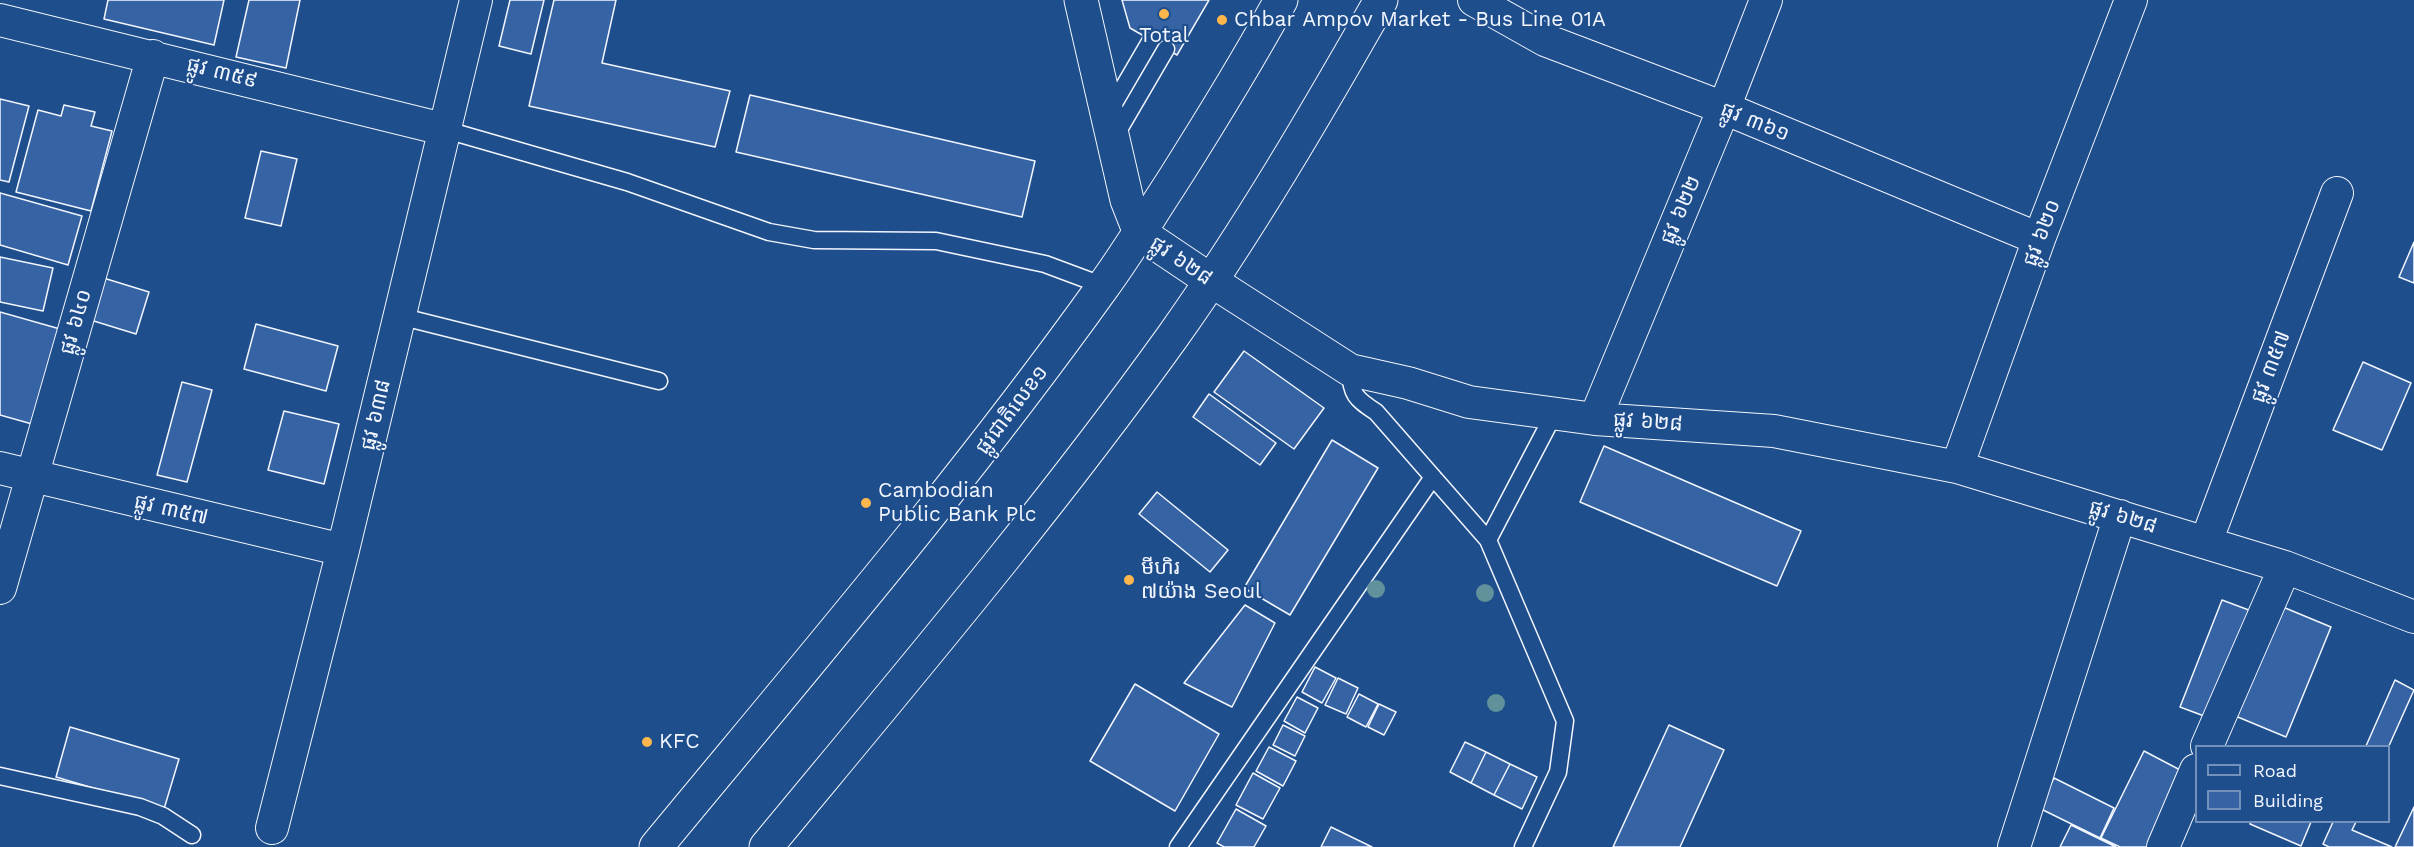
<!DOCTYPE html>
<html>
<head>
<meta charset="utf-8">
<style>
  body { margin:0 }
  #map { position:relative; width:2414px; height:847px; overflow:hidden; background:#1f4e8c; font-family:"Work Sans",sans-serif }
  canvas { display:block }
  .legend { position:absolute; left:2195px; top:745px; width:195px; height:78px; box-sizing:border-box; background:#1f4e8c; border:2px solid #7391ba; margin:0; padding:8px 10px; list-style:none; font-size:18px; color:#f2f6ff }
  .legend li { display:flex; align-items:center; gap:12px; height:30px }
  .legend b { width:30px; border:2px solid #7391ba }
</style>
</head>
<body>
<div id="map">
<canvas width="2414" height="847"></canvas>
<ul class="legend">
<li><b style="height:8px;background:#1f4e8c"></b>Road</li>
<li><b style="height:16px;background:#3563a3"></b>Building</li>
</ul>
</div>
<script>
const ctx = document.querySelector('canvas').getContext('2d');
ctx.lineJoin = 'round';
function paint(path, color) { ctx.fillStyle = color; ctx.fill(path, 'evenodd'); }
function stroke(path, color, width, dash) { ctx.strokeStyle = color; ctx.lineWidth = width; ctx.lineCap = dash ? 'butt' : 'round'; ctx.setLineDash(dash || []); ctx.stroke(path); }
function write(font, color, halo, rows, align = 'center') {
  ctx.font = font + ' "Work Sans","Noto Sans Khmer",sans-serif'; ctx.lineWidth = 4.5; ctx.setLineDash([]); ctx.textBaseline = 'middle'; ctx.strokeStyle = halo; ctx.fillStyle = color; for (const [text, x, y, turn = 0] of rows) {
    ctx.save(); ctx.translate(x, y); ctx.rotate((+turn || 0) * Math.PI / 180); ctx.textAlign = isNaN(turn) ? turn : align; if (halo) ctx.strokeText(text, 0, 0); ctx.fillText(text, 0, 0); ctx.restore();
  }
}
const building = new Path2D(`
  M108 0H224L214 45 104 19Z
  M249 0H300L286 68 236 57Z
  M510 0H544L531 54 499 46Z
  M554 0H616L602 63 730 91 715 147 529 106Z
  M1122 0H1209L1177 55 1130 28Z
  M750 95 1035 161 1022 217 736 152Z
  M0 99 29 106 9 182 0 180Z
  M64 105 95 112 91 126 112 131 91 211 16 192 38 110 61 116Z
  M261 151 297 159 281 226 245 218Z
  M0 193 82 216 68 265 0 245Z
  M2414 242V283L2399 277Z
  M0 257 53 268 43 311 0 302Z
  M97 276 149 292 136 334 84 318Z
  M0 312 60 329 32 424 0 415Z
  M256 324 338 346 326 391 244 369Z
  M1244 351 1324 408 1294 449 1214 392Z
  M2363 362 2411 383 2382 450 2333 430Z
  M182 382 212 390 187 482 157 475Z
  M1209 394 1276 443 1260 465 1193 417Z
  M284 411 339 424 324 484 268 470Z
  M1332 440 1378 468 1290 615 1244 588Z
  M1604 446 1801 531 1777 586 1580 502Z
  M1157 492 1228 550 1210 572 1139 514Z
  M2222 600 2254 612 2212 719 2180 707Z
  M1245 605 1275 623 1232 707 1184 683Z
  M2278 605 2331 627 2286 737 2233 715Z
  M1315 667 1336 678 1322 703 1302 692Z
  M1338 678 1358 688 1346 714 1325 705Z
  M2395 680 2414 690 2388 748V746H2366Z
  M1135 684 1219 734 1175 811 1090 761Z
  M1359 694 1378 704 1366 727 1347 717Z
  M1297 697 1318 708 1305 733 1284 721Z
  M1379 704 1396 712 1384 735 1368 727Z
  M1283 725 1305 736 1295 756 1273 745Z
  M1669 725 1724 750 1680 847H1613Z
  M70 727 179 759 164 809 56 777Z
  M1465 742 1486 752 1471 783 1450 772Z
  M1269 747 1296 761 1283 786 1256 771Z
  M2144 751 2184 772 2147 847H2120L2101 838Z
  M1486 752 1510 764 1494 795 1471 783Z
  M1510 764 1537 777 1522 809 1494 795Z
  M1253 773 1280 788 1263 819 1236 805Z
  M2054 778 2114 808 2100 838 2039 808Z
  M2414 807V847H2395Z
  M1236 809 1266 826 1254 847H1224L1217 843Z
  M2251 822H2311L2301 846 2250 824Z
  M2333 822H2356L2352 830 2392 847H2329L2323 844Z
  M2071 825 2116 847H2060Z
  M1331 827 1372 847H1321Z`);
paint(building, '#3563a3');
stroke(building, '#f2f6ff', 1.5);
const service = new Path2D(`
  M1109 112 1151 40
  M443 129 627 182 769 232 814 240 936 241 1045 264 1104 286
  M1114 138 1166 49
  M399 316 659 381
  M1350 370C1351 395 1356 399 1376 412L1488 540 1565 721 1558 772 1523 847
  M1488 540 1554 414
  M0 776 140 807 163 816 192 835
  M1178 847 1433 477`);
const minor = new Path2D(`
  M1474 0 1545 40 1724 108 2039 239
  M0 20 443 129
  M1210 280 1350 370 1408 383 1469 402 1595 419 1774 431 1957 467 2285 567 2414 617
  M1595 419 1724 108 1766 0
  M1957 467 2039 239 2131 0
  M0 468 343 550
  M2206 542 2337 193
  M0 588 153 56
  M2207 746 2285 567
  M272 828 343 550 476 0
  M2014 847 2120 516
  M2163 847 2196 770`);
const tertiary = new Path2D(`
  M1081 0 1127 200 1140 233 1210 280`);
const trunk = new Path2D(`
  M656 847C808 663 963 482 1102 288 1127 254 1149 217 1172 182 1210 122 1247 62 1281 0
  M766 847C905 679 1046 513 1173 336 1249 229 1316 114 1381 0`);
stroke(service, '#f2f6ff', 19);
stroke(minor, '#f2f6ff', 34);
stroke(tertiary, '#f2f6ff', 35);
stroke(trunk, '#f2f6ff', 35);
stroke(service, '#1f4e8c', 16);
stroke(minor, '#1f4e8c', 32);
stroke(tertiary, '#1f4e8c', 33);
stroke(trunk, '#1f4e8c', 33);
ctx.fillStyle = '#61919a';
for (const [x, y] of [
  [1376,589],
  [1485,593],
  [1496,703]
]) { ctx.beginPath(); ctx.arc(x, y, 9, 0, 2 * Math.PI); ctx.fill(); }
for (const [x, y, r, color] of [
  [1164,14,6,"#ffb74d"],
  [1222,20,6,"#ffb74d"],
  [866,503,6,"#ffb74d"],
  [1129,580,6,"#ffb74d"],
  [647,742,6,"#ffb74d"]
]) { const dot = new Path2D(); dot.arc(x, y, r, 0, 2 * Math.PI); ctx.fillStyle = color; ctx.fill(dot); stroke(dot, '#1f4e8c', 2); }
write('21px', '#f2f6ff', '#1f4e8c', [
  ["Chbar Ampov Market - Bus Line 01A",1234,20],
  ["Total",1164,36,"center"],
  ["Cambodian",878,491],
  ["Public Bank Plc",878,515],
  ["មីហិរ",1141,568],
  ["៧យ៉ាង Seoul",1141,592],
  ["KFC",659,742]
], 'left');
write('21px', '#f2f6ff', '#1f4e8c', [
  ["ផ្លូវ ៣៥៩",222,73,14],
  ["ផ្លូវ ៣៦១",1755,122,22],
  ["ផ្លូវ ៦២២",1681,210,-67],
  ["ផ្លូវ ៦២០",2042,233,-69],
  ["ផ្លូវ ៦២៨",1181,261,34],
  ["ផ្លូវ ៦៤០",76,322,-74],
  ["ផ្លូវ ៣៥៧",2271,367,-69],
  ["ផ្លូវជាតិលេខ១",1012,410,-53],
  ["ផ្លូវ ៦៣៨",376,415,-77],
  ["ផ្លូវ ៦២៨",1648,422,4],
  ["ផ្លូវ ៣៥៧",171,510,13],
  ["ផ្លូវ ៦២៨",2123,517,17]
]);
</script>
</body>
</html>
